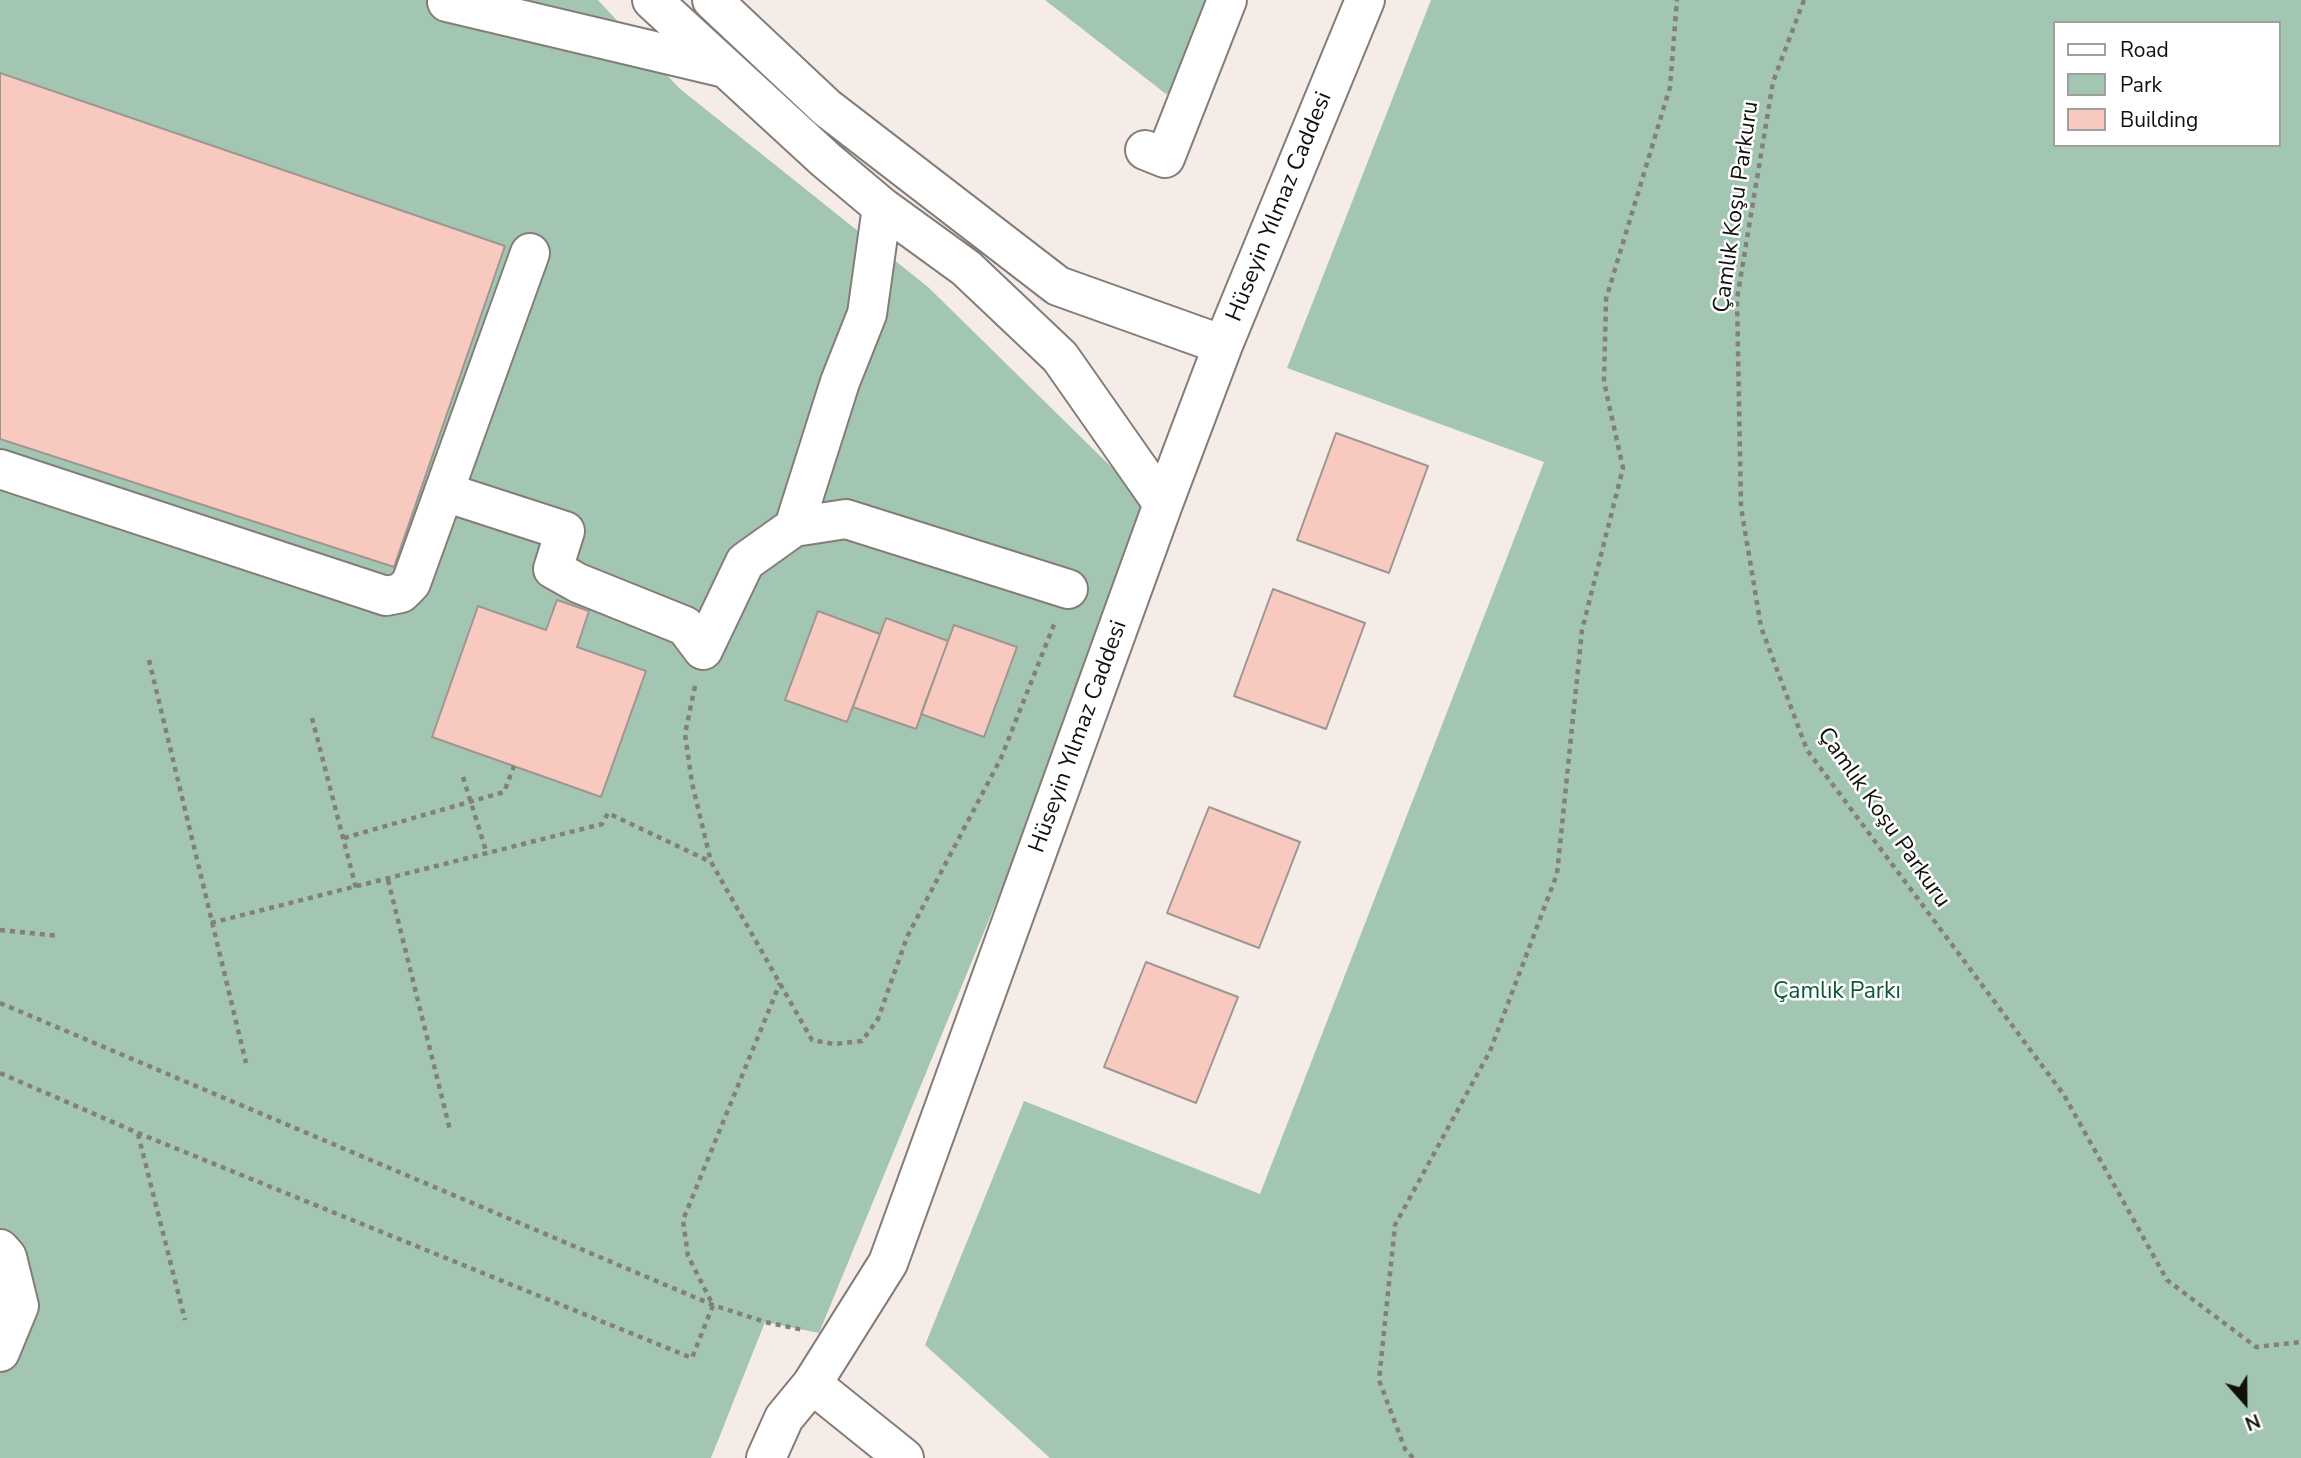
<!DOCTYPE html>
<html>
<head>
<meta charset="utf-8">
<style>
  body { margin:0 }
  #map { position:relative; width:2301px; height:1458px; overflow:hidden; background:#f5ece7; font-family:"Nunito Sans",sans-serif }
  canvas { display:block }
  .legend { position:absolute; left:2053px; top:21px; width:228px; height:126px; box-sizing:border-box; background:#fff; border:2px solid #a09f9e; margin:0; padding:9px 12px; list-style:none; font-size:21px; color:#120f0d }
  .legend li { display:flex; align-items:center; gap:14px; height:35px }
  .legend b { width:35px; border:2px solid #a09f9e }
  .north { position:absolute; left:2210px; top:1367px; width:70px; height:70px; -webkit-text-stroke:5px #fff; paint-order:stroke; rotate:159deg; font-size:19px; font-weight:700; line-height:28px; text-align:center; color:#120f0d }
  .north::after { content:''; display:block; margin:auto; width:24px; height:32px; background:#120f0d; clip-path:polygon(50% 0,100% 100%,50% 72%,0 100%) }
</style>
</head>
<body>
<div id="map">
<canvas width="2301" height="1458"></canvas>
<ul class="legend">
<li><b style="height:9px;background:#fff"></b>Road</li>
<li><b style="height:19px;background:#a3c6b2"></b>Park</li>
<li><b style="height:19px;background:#f8cabf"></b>Building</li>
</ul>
<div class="north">N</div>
</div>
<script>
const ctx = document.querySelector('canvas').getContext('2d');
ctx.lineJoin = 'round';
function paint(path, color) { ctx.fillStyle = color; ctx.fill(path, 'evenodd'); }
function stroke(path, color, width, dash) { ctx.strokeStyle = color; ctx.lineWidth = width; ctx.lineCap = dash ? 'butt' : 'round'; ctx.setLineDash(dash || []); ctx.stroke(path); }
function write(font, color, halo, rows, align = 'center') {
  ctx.font = font + ' "Nunito Sans",sans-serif'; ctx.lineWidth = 5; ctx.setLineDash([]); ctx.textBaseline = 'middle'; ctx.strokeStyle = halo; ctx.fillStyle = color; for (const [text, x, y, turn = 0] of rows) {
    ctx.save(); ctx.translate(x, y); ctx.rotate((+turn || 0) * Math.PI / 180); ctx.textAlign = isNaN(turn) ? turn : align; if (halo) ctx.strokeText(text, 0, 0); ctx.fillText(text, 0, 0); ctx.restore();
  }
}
paint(new Path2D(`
  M0 0H598L679 88 928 287 1146 501 1051 769 819 1333 765 1322 711 1458H0V439L407 529 505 247 0 73Z
  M1045 0H1227L1192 90 1166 94Z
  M1431 0H2301V1458H1050L925 1345 1024 1101 1260 1194 1544 462 1287 368ZM2054 23H2278V145H2054Z`), '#a3c6b2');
const building = new Path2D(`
  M0 73 505 246 394 567 0 439Z
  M1336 433 1428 466 1389 573 1297 540Z
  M1273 589 1365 623 1326 729 1234 696Z
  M557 600 589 611 577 647 646 671 601 797 432 737 478 606 546 630Z
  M818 611 880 634 847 722 785 700Z
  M886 618 948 641 916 729 853 707Z
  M954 625 1017 647 984 737 921 714Z
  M1209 807 1300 842 1259 948 1167 913Z
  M1146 962 1238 997 1196 1103 1104 1067Z`);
paint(building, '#f8cabf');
stroke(building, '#9f9593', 2);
const minor = new Path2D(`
  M652 0 826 160 882 207 966 268 1060 357 1163 504
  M712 0 827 108 1058 286 1223 345
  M447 2 721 67
  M1145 150 1165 158 1227 0
  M0 469 386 596 401 593 411 583 530 253
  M457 496 565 531 553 569 578 583 685 626 703 650 745 562 794 527 846 519 1068 589
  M794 527 840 382 867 314 882 207
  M0 1249 7 1257 19 1306 0 1352
  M812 1384 904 1458
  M766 1458 784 1418 812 1384 888 1263 1163 504 1223 345 1365 0`);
stroke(minor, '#847d77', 42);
stroke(new Path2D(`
  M1804 0 1773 82 1737 299 1741 507 1761 627 1807 750 2064 1095 2167 1280 2256 1347 2301 1342
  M149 660 246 1063
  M695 686 685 734 692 783 711 862 812 1040 834 1044 862 1041 878 1019 907 937 1001 758 1055 622
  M312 718 356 888
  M463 777 487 854
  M344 838 504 792 514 766
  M388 880 450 1130
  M211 923 602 824 608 813 711 862
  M0 930 59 936
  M0 1003 713 1305 765 1322 803 1330
  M0 1073 138 1133 692 1358 713 1305 688 1256 683 1220 780 983
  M138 1134 185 1320
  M1413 1458 1405 1449 1379 1380 1395 1225 1490 1051 1557 874 1582 630 1623 468 1604 382 1606 299 1670 87 1677 0`), '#857f7c', 4.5, [5, 5]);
stroke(minor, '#fff', 38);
write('23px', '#120f0d', '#fff', [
  ["Hüseyin Yılmaz Caddesi",1280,207,-68],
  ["Çamlık Koşu Parkuru",1737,207,-82],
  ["Hüseyin Yılmaz Caddesi",1079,737,-70],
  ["Çamlık Koşu Parkuru",1883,818,55]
]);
write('23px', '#0d5739', '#fff', [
  ["Çamlık Parkı",1837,992]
]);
</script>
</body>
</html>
